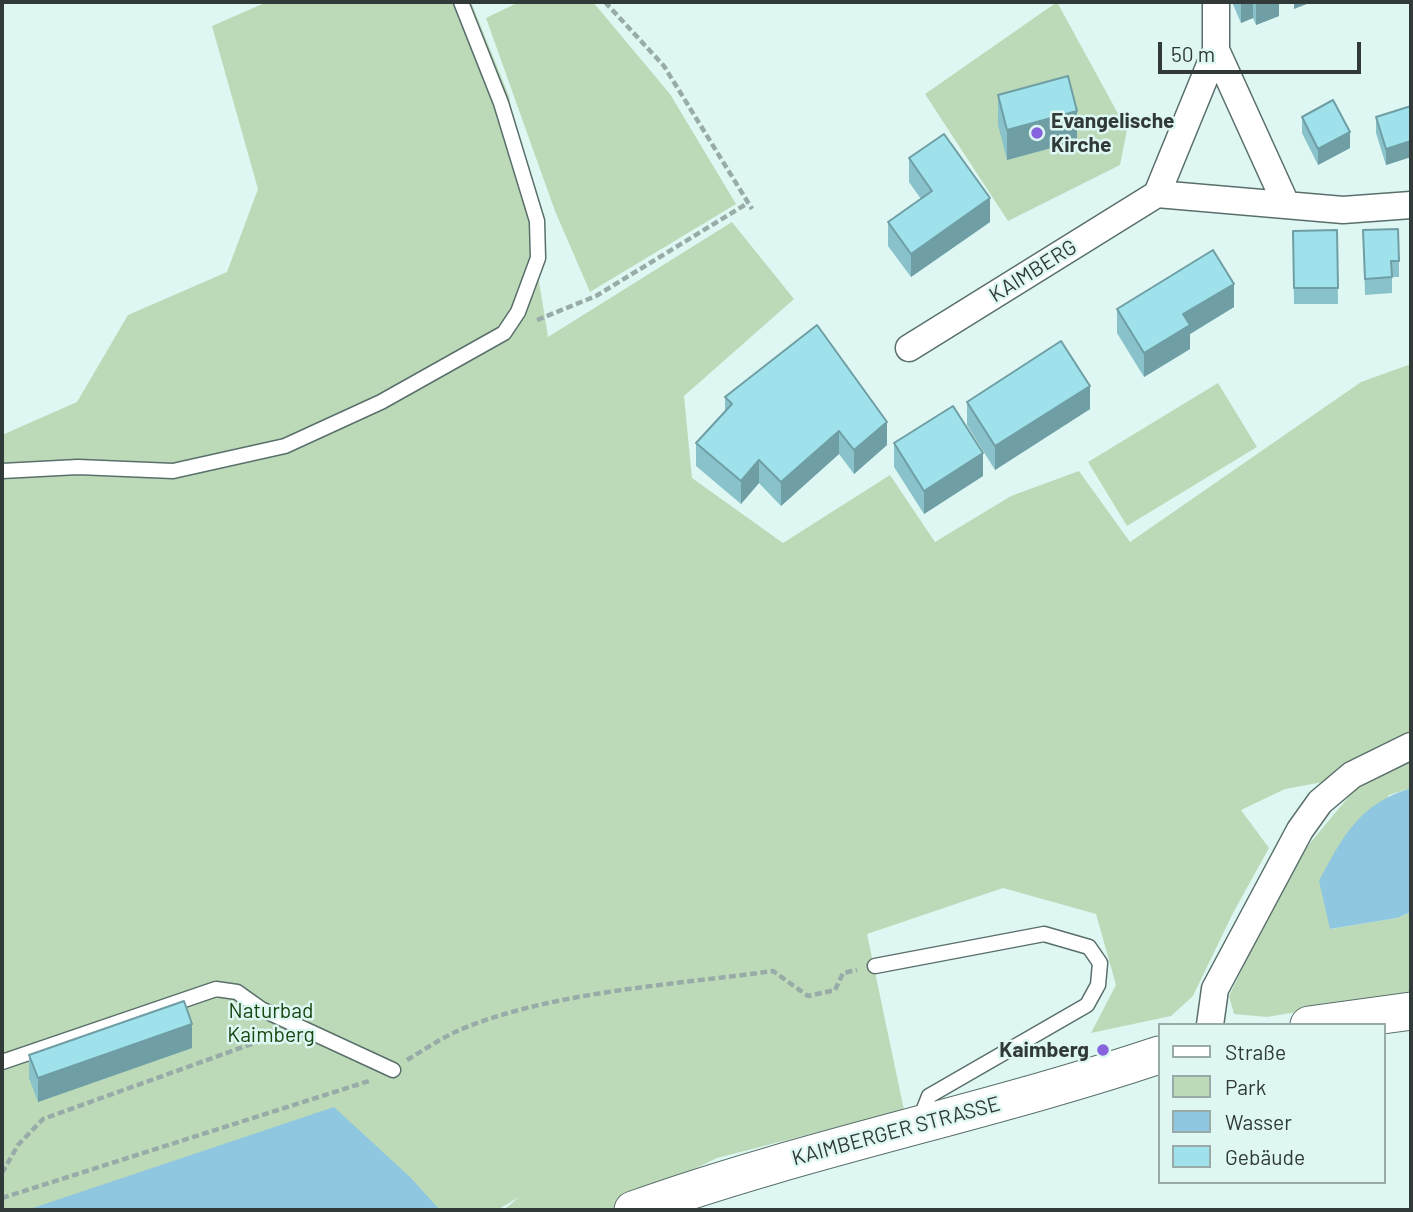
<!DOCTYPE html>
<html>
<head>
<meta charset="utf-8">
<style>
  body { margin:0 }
  #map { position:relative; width:1413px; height:1212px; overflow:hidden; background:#def7f3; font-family:Barlow,sans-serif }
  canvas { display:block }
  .frame { position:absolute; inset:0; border:4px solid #313a39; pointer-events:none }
  .legend { position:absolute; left:1158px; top:1023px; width:228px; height:161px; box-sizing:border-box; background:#def7f3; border:2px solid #99aba9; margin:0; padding:9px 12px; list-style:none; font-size:21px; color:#313a39 }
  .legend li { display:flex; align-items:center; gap:14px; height:35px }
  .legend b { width:35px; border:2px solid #99aba9 }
  .scale { position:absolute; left:1158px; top:42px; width:203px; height:32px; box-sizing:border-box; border:4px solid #313a39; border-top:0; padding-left:9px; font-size:21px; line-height:24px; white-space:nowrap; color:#313a39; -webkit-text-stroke:5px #def7f3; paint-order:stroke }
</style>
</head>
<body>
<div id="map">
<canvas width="1413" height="1212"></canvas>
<div class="frame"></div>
<ul class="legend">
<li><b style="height:9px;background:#fff"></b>Straße</li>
<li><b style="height:19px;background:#bddab8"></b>Park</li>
<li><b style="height:19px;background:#8fc7e0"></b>Wasser</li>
<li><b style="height:19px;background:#9fe2eb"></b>Gebäude</li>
</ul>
<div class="scale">50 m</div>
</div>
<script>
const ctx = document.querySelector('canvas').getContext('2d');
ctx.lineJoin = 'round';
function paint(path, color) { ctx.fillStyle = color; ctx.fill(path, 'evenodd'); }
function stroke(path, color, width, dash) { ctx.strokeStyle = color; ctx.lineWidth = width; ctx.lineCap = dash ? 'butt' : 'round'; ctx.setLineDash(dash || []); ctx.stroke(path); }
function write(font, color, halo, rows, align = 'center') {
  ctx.font = font + ' Barlow,sans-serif'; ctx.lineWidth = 5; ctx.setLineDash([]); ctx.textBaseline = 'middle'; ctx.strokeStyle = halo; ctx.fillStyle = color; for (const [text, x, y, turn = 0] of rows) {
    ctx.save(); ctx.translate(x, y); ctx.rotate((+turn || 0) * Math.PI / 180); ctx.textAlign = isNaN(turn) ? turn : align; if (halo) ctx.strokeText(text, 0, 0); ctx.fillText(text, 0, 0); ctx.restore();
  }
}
paint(new Path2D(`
  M267 2H471L509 96 548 337 732 222 794 299 684 396 692 478 783 543 890 475 935 542 1011 496 1079 471 1130 542 1361 382 1411 364V731L1339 770 1323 782 1285 789 1241 810 1269 848 1233 913 1193 996 1171 1016 1091 1033 1116 985 1096 914 1003 888 867 934 904 1110 717 1158 609 1210H504L519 1197 497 1210H2V435L77 402 128 315 227 272 258 189 212 26Z
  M519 2H593L670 94 736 204 590 292 555 211 486 18Z
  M1057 2 1127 130 1120 165 1008 221 925 94Z
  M1218 383 1257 447 1127 526 1088 462Z
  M1411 758V788L1389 795 1331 929 1397 918 1411 912V993L1267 1017 1234 1014 1229 996 1269 913 1305 849 1356 788Z`), '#bddab8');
paint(new Path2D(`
  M1411 788V912L1397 918 1330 929 1319 881C1343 836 1359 804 1411 788Z
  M334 1107 410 1177 440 1210H27Z`), '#8fc7e0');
const lane = new Path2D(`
  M2 471 78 467 173 471 285 446 381 402 504 333 518 312 538 258 537 221 501 103 461 2
  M875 966 1044 934 1089 947 1100 963 1098 985 1087 1005 929 1096 920 1119
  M2 1062 216 989 237 992 261 1009 393 1070`);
const street = new Path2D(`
  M1216 50 1286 204
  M1157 194 1343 210 1411 205
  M909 348 1157 194 1216 50V2
  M1210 1025 1215 989 1300 830 1320 802 1352 775 1411 746`);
const secondary = new Path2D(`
  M1309 1025 1411 1011
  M633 1210C806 1148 986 1113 1159 1055`);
stroke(lane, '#596f6b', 17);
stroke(street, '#596f6b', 29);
stroke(secondary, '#596f6b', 39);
stroke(new Path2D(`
  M605 2 664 66 752 209
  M537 320 596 296 748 203
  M407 1060C422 1051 437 1041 453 1033 542 992 674 985 773 971L808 996 835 990 843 973 857 970
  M2 1173 18 1145 43 1119 271 1037
  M2 1198 369 1081`), '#98aba8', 4.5, [7, 3.5]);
stroke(lane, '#fff', 14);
stroke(street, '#fff', 26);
stroke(secondary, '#fff', 37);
paint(new Path2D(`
  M1232 2H1284L1279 4V16L1256 25 1253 18 1241 23Z
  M998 95 1077 141 1007 160 998 125Z
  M1411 106V157L1386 165 1376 133V117Z
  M1302 117 1350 148 1318 165 1302 133Z
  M909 158 990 222 911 277 888 246V222L921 199 909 182Z
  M1337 230 1338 304H1294L1293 231Z
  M1363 230 1399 261V277H1392V293L1365 295Z
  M1234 307 1190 334V349L1144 377 1117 333V309Z
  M725 397 887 445 854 474 839 454 781 506 759 483 741 504 696 466V443L725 412Z
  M967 402 1090 409 995 470 967 425Z
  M894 443 983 476 924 514 894 467Z
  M192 1048 38 1102 29 1078V1055Z`), '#89c2ca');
paint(new Path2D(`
  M1241 2H1253V18L1241 23Z
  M1256 2H1284L1279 4V16L1256 25Z
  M1294 2H1312L1294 9Z
  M1077 111V141L1007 160V130Z
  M1350 132V148L1318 165V149Z
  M1411 141V157L1386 165V149Z
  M990 198V222L911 277V254Z
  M1234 284V307L1190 334V349L1144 377V353L1183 314Z
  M1090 386V409L995 470V446Z
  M887 422V445L854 474V450Z
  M839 431V454L781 506V482Z
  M983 453V476L924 514V491Z
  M759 460V483L741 504V481Z
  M192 1024V1048L38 1102V1078Z`), '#6f9ea4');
const building = new Path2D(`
  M1068 76 1077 111 1007 130 998 95Z
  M1333 100 1350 132 1318 149 1302 117Z
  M1411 106V141L1386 149 1376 117Z
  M944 134 990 198 911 254 888 222 932 191 909 158Z
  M1398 229 1399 261H1391L1392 277 1365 279 1363 230Z
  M1337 230 1338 288H1294L1293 231Z
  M1213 250 1234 284 1183 314 1190 325 1144 353 1117 309Z
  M817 325 887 422 854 450 839 431 781 482 759 460 741 481 696 443 732 404 725 397Z
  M1061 341 1090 386 995 446 967 402Z
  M953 406 983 453 924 491 894 443Z
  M184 1001 192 1024 38 1078 29 1055Z`);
paint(building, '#9fe2eb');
stroke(building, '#6f9ea4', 2);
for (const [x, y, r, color] of [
  [1037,133,7,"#8763de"],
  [1103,1050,7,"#8763de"]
]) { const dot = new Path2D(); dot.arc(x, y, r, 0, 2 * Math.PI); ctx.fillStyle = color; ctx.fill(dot); stroke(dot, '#def7f3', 2.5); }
write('bold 21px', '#313a39', '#def7f3', [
  ["Evangelische",1051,121],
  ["Kirche",1051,145],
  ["Kaimberg",1089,1050,"right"]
], 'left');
write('21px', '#313a39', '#def7f3', [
  ["KAIMBERG",1033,271,-32],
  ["KAIMBERGER STRASSE",896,1131,-15]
]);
write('21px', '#184811', '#def7f3', [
  ["Naturbad",271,1011],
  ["Kaimberg",271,1035]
]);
</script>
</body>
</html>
